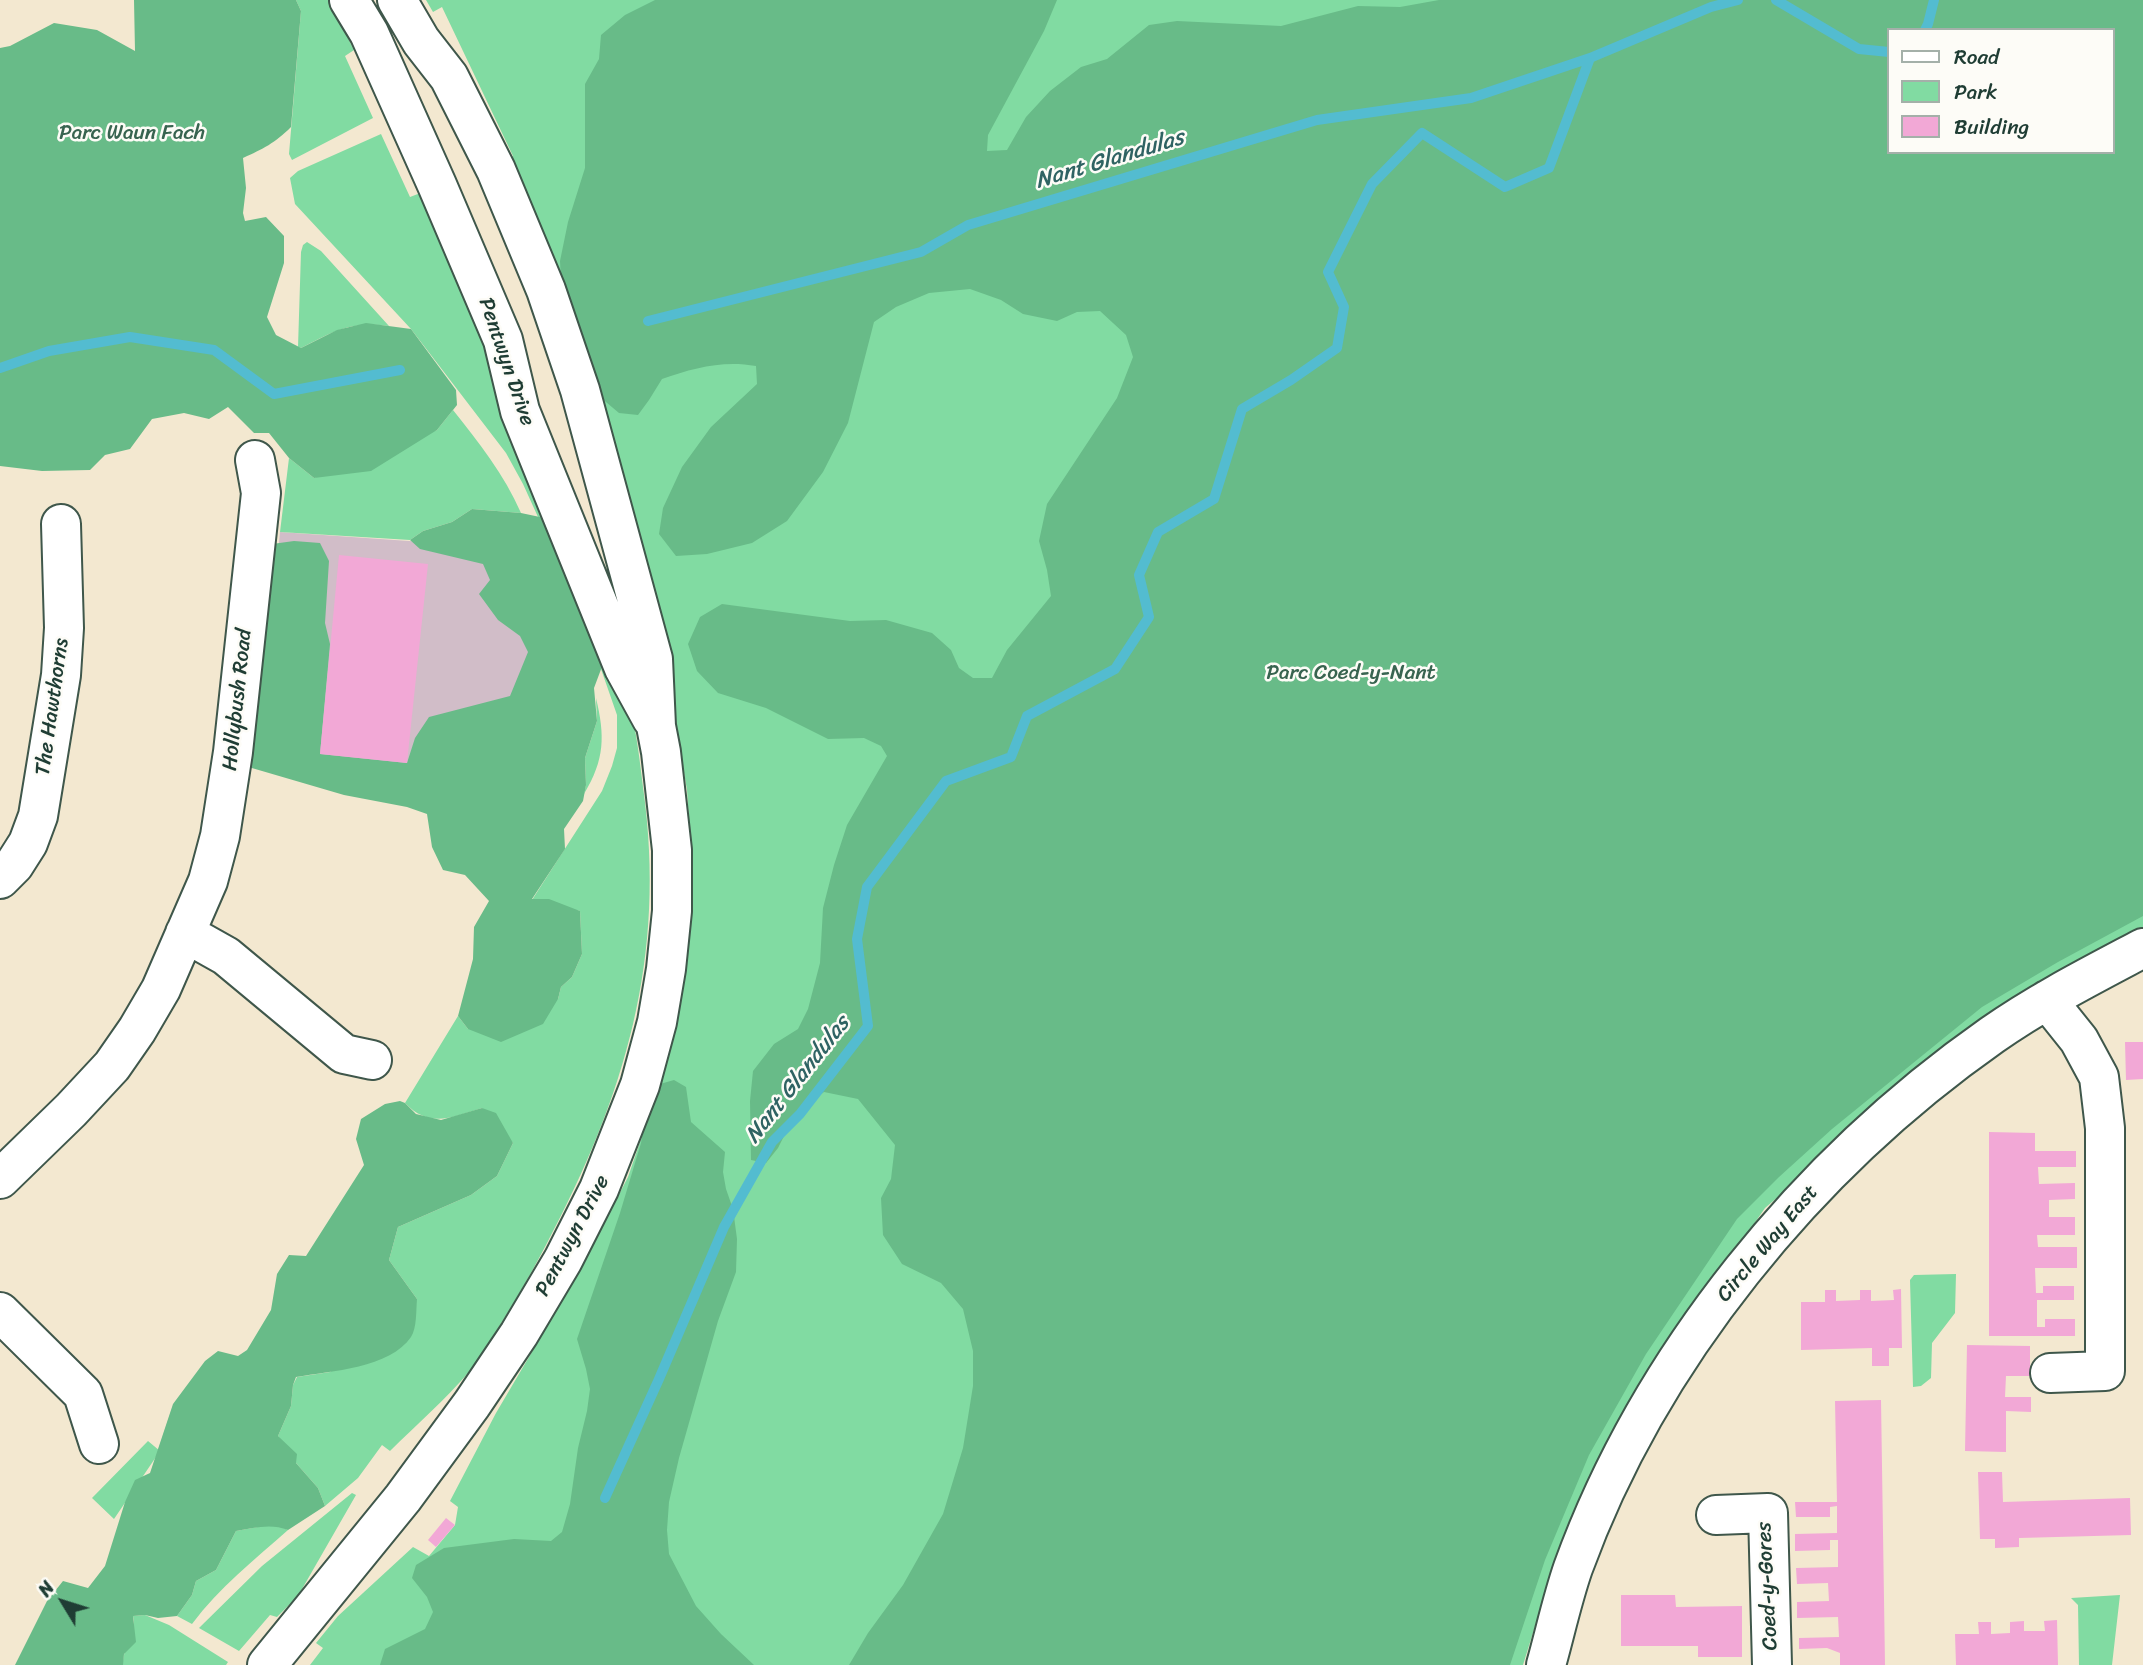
<!DOCTYPE html>
<html>
<head>
<meta charset="utf-8">
<style>
  body { margin:0 }
  #map { position:relative; width:2143px; height:1665px; overflow:hidden; background:#f3e8d0; font-family:Sriracha,sans-serif }
  canvas { display:block }
  .legend { position:absolute; left:1887px; top:28px; width:228px; height:126px; box-sizing:border-box; background:#fdfcf7; border:2px solid #a4b0a9; margin:0; padding:9px 12px; list-style:none; font-size:21px; color:#1f3d34 }
  .legend li { display:flex; align-items:center; gap:14px; height:35px }
  .legend b { width:35px; border:2px solid #a4b0a9 }
  .north { position:absolute; left:28px; top:1567px; width:70px; height:70px; -webkit-text-stroke:5px #fdfcf7; paint-order:stroke; rotate:308deg; font-size:19px; font-weight:700; line-height:28px; text-align:center; color:#1f3d34 }
  .north::after { content:''; display:block; margin:auto; width:24px; height:32px; background:#1f3d34; clip-path:polygon(50% 0,100% 100%,50% 72%,0 100%) }
</style>
</head>
<body>
<div id="map">
<canvas width="2143" height="1665"></canvas>
<ul class="legend">
<li><b style="height:9px;background:#fff"></b>Road</li>
<li><b style="height:19px;background:#81dba2"></b>Park</li>
<li><b style="height:19px;background:#f2a8d6"></b>Building</li>
</ul>
<div class="north">N</div>
</div>
<script>
const ctx = document.querySelector('canvas').getContext('2d');
ctx.lineJoin = 'round';
function paint(path, color) { ctx.fillStyle = color; ctx.fill(path, 'evenodd'); }
function stroke(path, color, width, dash) { ctx.strokeStyle = color; ctx.lineWidth = width; ctx.lineCap = dash ? 'butt' : 'round'; ctx.setLineDash(dash || []); ctx.stroke(path); }
function write(font, color, halo, rows, align = 'center') {
  ctx.font = font + ' Sriracha,sans-serif'; ctx.lineWidth = 5; ctx.setLineDash([]); ctx.textBaseline = 'middle'; ctx.strokeStyle = halo; ctx.fillStyle = color; for (const [text, x, y, turn = 0] of rows) {
    ctx.save(); ctx.translate(x, y); ctx.rotate((+turn || 0) * Math.PI / 180); ctx.textAlign = isNaN(turn) ? turn : align; if (halo) ctx.strokeText(text, 0, 0); ctx.fillText(text, 0, 0); ctx.restore();
  }
}
paint(new Path2D(`
  M280 532 524 549 550 786 260 752Z`), '#d1bdc8');
paint(new Path2D(`
  M296 0H329L354 50 345 56 373 118 292 160 289 154 301 11Z
  M426 0H2143V933L1988 1017 1765 1208 1625 1411 1549 1581 1523 1665H310L323 1648 316 1643 338 1616 413 1547 429 1556 455 1525 458 1507 450 1501 496 1413 579 1272 628 1177 666 1066 678 1016 691 917V855L687 790 668 680 507 161 513 156 442 7 433 12ZM1889 30H2113V152H1889Z
  M381 134 410 197 423 192 554 520 538 517 523 484 506 453 411 329 295 204 290 178 298 171Z
  M307 242 321 251 389 326C350 321 334 331 301 348L298 347 301 252 303 245Z
  M453 410C479 443 504 474 521 513L472 509 452 522 423 531 410 540 280 532 289 458 314 478 437 430Z
  M609 648C614 661 620 674 625 688 635 719 639 754 643 787 667 957 625 1096 546 1245 529 1278 510 1310 490 1341 483 1351 477 1363 469 1372 445 1400 416 1425 390 1451L382 1445 358 1478 325 1506 318 1488 296 1463 278 1436 291 1406 293 1385 297 1377 330 1372 417 1299 389 1260 398 1227 471 1195 497 1176 513 1143 482 1108C452 1117 430 1129 405 1103L458 1016 468 1029 558 999 561 987 572 977 582 954 580 911 532 900 602 791 612 766 617 748V715L601 669Z
  M596 698C605 736 605 759 584 794L586 785 585 758 597 721Z
  M1956 1274 1955 1313 1932 1343 1931 1378 1921 1386 1913 1387 1910 1280 1914 1275Z
  M148 1441 160 1451 114 1519 92 1498Z
  M352 1493 356 1495 298 1596 277 1617 270 1615 239 1651 199 1628 262 1566Z
  M263 1526H279L288 1530C254 1560 219 1588 192 1624L177 1616 192 1595 196 1581 216 1570 236 1531Z
  M2120 1595 2112 1665H2079L2078 1605 2071 1598Z
  M145 1615 169 1625 228 1662 226 1665H123C122 1648 137 1633 133 1616Z`), '#81dba2');
paint(new Path2D(`
  M134 0H296L301 11 291 127C275 143 263 149 243 158L246 188 243 213 245 221 266 217 284 236V263L267 317 276 335 301 348 337 330 366 323 411 329 456 390 457 405 437 430 371 471 314 478 289 458 269 433H254L228 407 209 419 184 413 152 419 130 449 105 455 90 470 42 471 0 466V48L10 46 54 23 97 30 135 51Z
  M655 0H1057L1044 31 988 135 987 151 1007 150 1026 117 1050 91 1081 67 1107 59 1149 25 1177 21 1281 26 1358 6 1400 7 1439 0H2143V916L2058 962 1982 1007 1832 1129 1779 1177 1737 1219 1646 1354 1589 1455 1545 1560 1510 1665H849L868 1633 903 1585 943 1514 963 1448 973 1386V1351L963 1309 941 1283 902 1264 883 1235 881 1198 891 1179 895 1145 858 1099 824 1092 796 1112 778 1148 766 1163 751 1160 750 1101 753 1071 774 1044 798 1029 808 1009 820 963 823 908 834 865 847 825 887 756 881 746 864 738 828 739 766 708 718 693 697 671 688 644 700 617 722 604 850 621 886 620 932 633 951 650 959 668 973 678H992L1007 650 1051 596 1047 570 1039 541 1047 504 1117 398 1133 357 1126 335 1100 311 1077 312 1057 321 1023 314 1001 300 970 289 929 293 896 307 874 322 848 423 823 472 787 521 752 543 707 554 676 556 659 534 663 508 682 467 711 427 757 384 756 366C723 360 693 368 662 379L649 400 638 415 619 413 600 397 561 280 560 261 568 222 585 168V84L599 59 601 35 625 15ZM1889 30H2113V152H1889Z
  M472 509 521 513 554 520 609 648 594 688 597 721 585 758 586 785 583 801 564 829 565 849 532 899H549L580 911 582 954 572 977 561 987 558 999 543 1024 501 1042 468 1029 458 1016 473 959 474 927 489 901 465 875 443 870 432 847 427 814 407 807 344 795 245 766 265 545 294 541 320 543 329 561 325 623 330 644 320 754 407 763 415 738 429 717 510 696 528 652 520 636 498 620 479 594 490 580 483 564 420 549 410 540 423 531 452 522Z
  M674 1080 686 1087 691 1122 725 1152 723 1172 726 1189 733 1209 737 1239 736 1272 718 1321 679 1458 669 1502 667 1530 669 1554 696 1606 721 1634 754 1665H380L385 1649 425 1629 433 1612 427 1597 412 1578 416 1565 444 1548 514 1539 551 1541 562 1532 570 1504 578 1448 587 1411 590 1389 586 1369 577 1339 620 1213 641 1143 648 1101 660 1084Z
  M400 1101 405 1103 416 1114 441 1120 482 1108 496 1113 513 1143 497 1176 471 1195 398 1227 389 1260 417 1299C416 1310 417 1328 411 1337 390 1368 331 1371 296 1377L293 1385 291 1406 278 1436 297 1454 296 1463 318 1488 325 1506 288 1530C271 1523 254 1528 236 1531L216 1570 196 1581 192 1595 177 1616 158 1618 145 1615 133 1616 136 1642 124 1654 123 1665H15L47 1601 63 1581 88 1588 105 1566 125 1502 135 1480 150 1473 173 1404 205 1361 218 1351 238 1356 247 1350 271 1310 277 1274 289 1255 306 1256 364 1165 356 1139 361 1119 385 1104Z`), '#68bb88');
stroke(new Path2D(`
  M1776 0 1859 49 1889 52
  M1925 30 1928 24 1934 0
  M648 321 921 252 968 225 1317 120 1471 98 1590 58 1711 7 1738 0
  M0 368 49 351 130 337 214 350 274 394 400 370
  M605 1498 659 1379 724 1227 772 1142 800 1114 868 1026 857 939 867 887 946 781 1011 757 1027 716 1115 669 1149 617 1139 575 1158 532 1214 499 1242 409 1291 380 1337 348 1344 307 1328 272 1372 184 1422 133 1505 187 1549 168 1590 58`), '#53bcd0', 10);
paint(new Path2D(`
  M339 555 428 564 407 763 320 754Z
  M2125 1042H2143V1079L2126 1080Z
  M1989 1132 2035 1133V1151H2076V1167H2038L2039 1184 2075 1183V1199L2049 1200V1217H2075V1235H2037L2038 1247H2077V1268H2035L2036 1293H2043V1286H2074V1300H2037V1327H2045V1319H2075V1336H1989Z
  M1901 1289 1902 1348H1889V1366H1872V1348L1801 1350V1302H1825V1290H1836V1301L1860 1300V1290H1871V1301L1894 1300 1893 1290Z
  M1967 1345 2030 1346V1376H2006L2005 1397H2031V1412L2006 1411V1452L1965 1451Z
  M1881 1400 1885 1665H1840V1653L1827 1648 1799 1649V1638L1839 1637 1838 1617 1797 1618V1602L1829 1601 1828 1583 1797 1584 1796 1568 1838 1567V1540H1830V1550L1795 1551V1534L1837 1533V1506L1830 1507V1517H1796L1795 1502H1837L1835 1401Z
  M1978 1472H2002L2003 1502 2130 1498 2131 1535 2019 1538V1547L1995 1548V1539H1980Z
  M446 1518 455 1525 436 1547 428 1540Z
  M1621 1595H1675L1676 1607 1742 1606V1657H1698V1646H1621Z
  M2057 1620 2058 1665H1956L1955 1634H1979L1978 1622H1991V1634L2010 1633V1622L2024 1621V1631H2045L2044 1621Z`), '#f2a8d6');
const minor = new Path2D(`
  M349 0 369 33 437 185 503 340 520 411 624 668 652 719
  M0 879 14 865 28 843 38 816 61 675 64 628 61 524
  M185 933 226 956 344 1054 372 1060
  M2047 1000 2079 1040 2099 1077 2105 1128V1371L2050 1373
  M0 1179 71 1110 112 1066 137 1030 161 989 208 881 220 836 233 752 261 493 255 460
  M0 1312 83 1394 99 1444
  M1716 1515 1768 1513 1772 1665
  M267 1665 403 1498 472 1404 519 1334 563 1260 599 1189 640 1085 657 1022 666 969 672 911V850L661 752 656 726 653 659 580 390 546 290 496 170 449 77 421 41 397 0
  M1546 1665C1555 1633 1562 1600 1573 1568 1650 1356 1808 1164 1992 1035 2039 1002 2092 975 2143 948`);
stroke(minor, '#3f574b', 42);
stroke(minor, '#fff', 38);
write('21px', '#386450', '#fdfcf7', [
  ["Parc Waun Fach",132,134],
  ["Parc Coed-y-Nant",1351,674]
]);
write('21px', '#1f3d34', '#fdfcf7', [
  ["Pentwyn Drive",506,362,71],
  ["Hollybush Road",238,700,-84],
  ["The Hawthorns",53,707,-82],
  ["Pentwyn Drive",573,1236,-62],
  ["Circle Way East",1768,1244,-50],
  ["Coed-y-Gores",1768,1586,-93]
]);
write('italic 23px', '#2f6363', '#fdfcf7', [
  ["Nant Glandulas",1110,160,-17],
  ["Nant Glandulas",798,1080,-52]
]);
</script>
</body>
</html>
